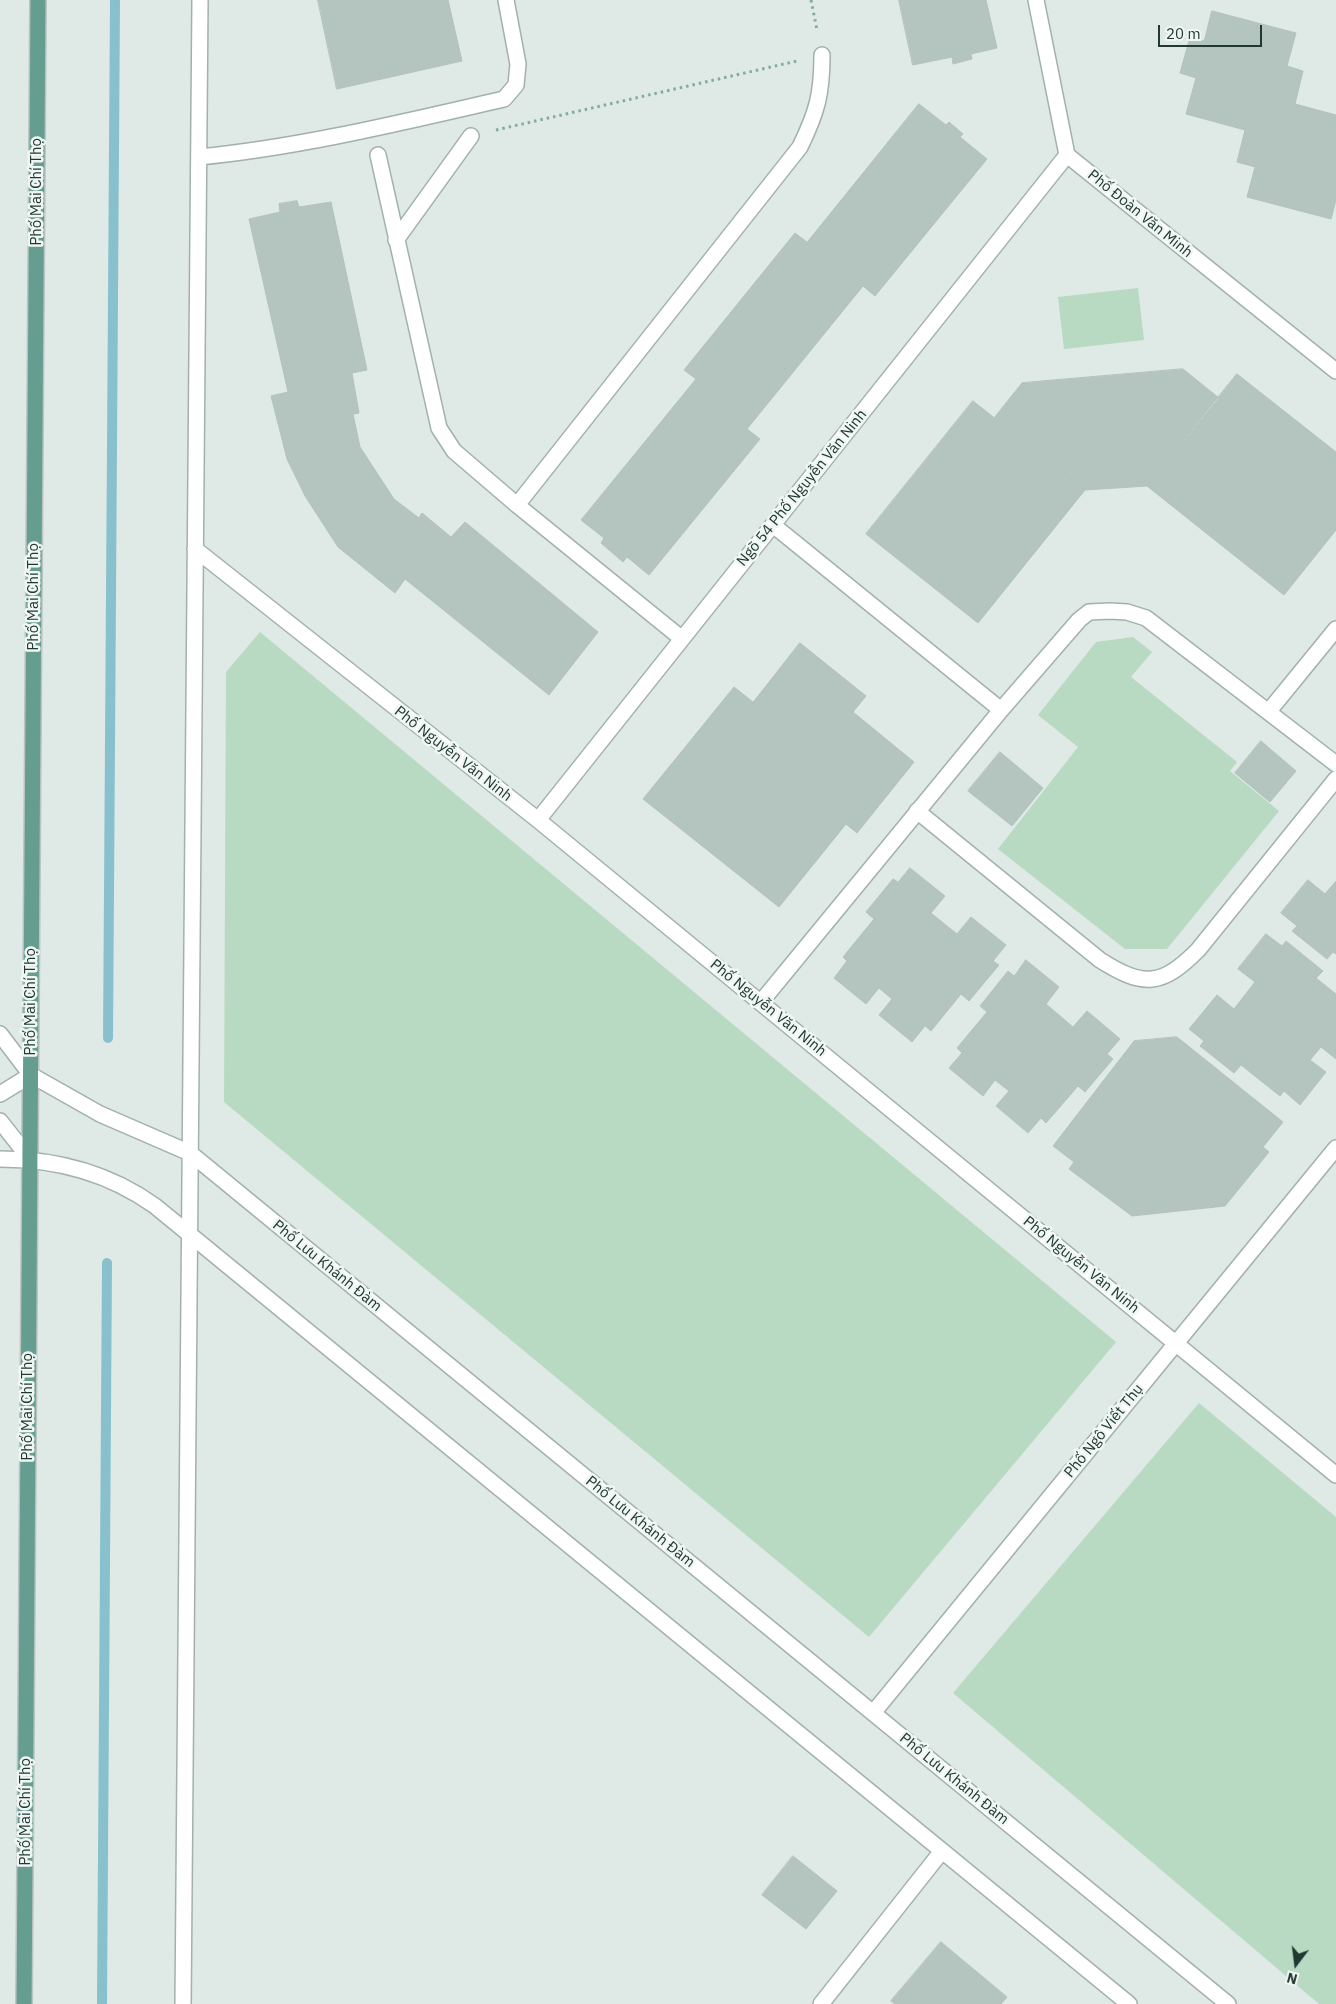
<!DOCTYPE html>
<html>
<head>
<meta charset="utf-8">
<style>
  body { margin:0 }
  #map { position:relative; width:1336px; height:2004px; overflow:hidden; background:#dfe9e5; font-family:"IBM Plex Sans",sans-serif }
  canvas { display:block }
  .north { position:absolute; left:1271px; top:1939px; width:50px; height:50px; -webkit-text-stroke:4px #eff6f3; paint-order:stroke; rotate:195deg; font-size:14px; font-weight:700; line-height:20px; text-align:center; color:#213932 }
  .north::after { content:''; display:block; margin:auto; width:18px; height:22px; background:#213932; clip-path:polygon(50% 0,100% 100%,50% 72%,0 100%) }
  .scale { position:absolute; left:1158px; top:25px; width:104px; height:22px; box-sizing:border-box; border:2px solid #213932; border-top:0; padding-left:6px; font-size:15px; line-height:18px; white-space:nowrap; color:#213932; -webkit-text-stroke:4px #eff6f3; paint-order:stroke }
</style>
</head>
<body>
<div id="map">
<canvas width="1336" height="2004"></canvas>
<div class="north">N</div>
<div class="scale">20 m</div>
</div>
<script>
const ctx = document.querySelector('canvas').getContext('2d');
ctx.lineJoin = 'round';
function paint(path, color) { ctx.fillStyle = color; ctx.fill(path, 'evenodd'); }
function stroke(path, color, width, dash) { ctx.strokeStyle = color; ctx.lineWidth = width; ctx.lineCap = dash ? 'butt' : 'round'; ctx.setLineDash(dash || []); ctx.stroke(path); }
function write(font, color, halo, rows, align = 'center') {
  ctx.font = font + ' "IBM Plex Sans",sans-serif'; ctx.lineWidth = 5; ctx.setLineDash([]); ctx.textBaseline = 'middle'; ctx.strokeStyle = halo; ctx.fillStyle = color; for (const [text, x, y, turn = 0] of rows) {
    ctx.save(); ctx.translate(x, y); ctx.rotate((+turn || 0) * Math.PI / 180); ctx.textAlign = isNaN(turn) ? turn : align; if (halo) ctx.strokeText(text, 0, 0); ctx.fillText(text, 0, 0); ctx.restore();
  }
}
paint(new Path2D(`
  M1138 288 1144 340 1064 349 1058 297Z
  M260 632 1116 1342 869 1637 224 1102 226 672Z
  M1133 637 1152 652 1131 677 1237 762 1230 771 1279 811 1167 949H1125L998 849 1078 747 1038 715 1096 642Z
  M1199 1403 1336 1517V2004H1319L953 1693Z`), '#b8dac2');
stroke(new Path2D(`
  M108 1038 115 0
  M102 2004 107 1263`), '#88c1cd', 10);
const building = new Path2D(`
  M318 0H448L462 61 337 89Z
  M899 0H986L997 48 971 54 972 59 953 64 952 57 913 65Z
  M1212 11 1296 33 1287 66 1303 71 1295 104 1336 115V200L1331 219 1247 197 1255 167 1237 162 1245 130 1186 114 1196 78 1180 73 1190 37 1204 41Z
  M919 104 946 125 949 122 963 134 960 137 987 159 875 296 863 286 747 429 760 439 649 575 627 557 623 562 601 543 604 538 581 520 696 379 684 370 795 233 807 242Z
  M297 201 299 207 331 202 367 370 352 373 359 413 353 414 360 447 394 499 419 518 422 513 451 537 465 522 598 632 549 695 405 579 395 593 338 547 305 496 287 459 271 396 288 392 249 219 280 212 279 204Z
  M1183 369 1219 398 1147 486 1085 490 994 418 1022 383Z
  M1237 374 1336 452V530L1284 595 1147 486Z
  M973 401 1085 490 978 623 866 534Z
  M800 643 866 696 853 712 914 762 857 833 846 824 779 907 643 799 734 687 753 702Z
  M1261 741 1296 771 1270 802 1235 773Z
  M1000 752 1043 788 1012 826 968 791Z
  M910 868 945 896 931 913 957 934 971 917 1006 945 993 961 999 965 969 1001 961 994 931 1031 925 1026 912 1042 879 1015 892 999 879 988 866 1004 834 978 847 961 843 957 874 919 866 912 893 879 898 882Z
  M1308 880 1325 894 1336 881V954L1333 952 1327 959 1292 931 1297 926 1281 913Z
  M1266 934 1282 946 1286 941 1323 971 1316 978 1336 994V1059L1321 1047 1310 1060 1326 1072 1300 1105 1284 1091 1280 1096 1241 1065 1234 1073 1200 1046 1204 1041 1189 1029 1217 995 1234 1009 1255 982 1238 969Z
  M1026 960 1059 987 1046 1004 1073 1027 1087 1011 1120 1039 1107 1054 1113 1059 1085 1092 1078 1086 1046 1123 1041 1118 1028 1133 996 1106 1009 1091 995 1080 983 1096 949 1068 962 1053 957 1048 987 1012 980 1006 1008 971 1014 976Z
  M1177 1037 1283 1122 1263 1147 1269 1152 1225 1206 1132 1216 1069 1169 1074 1162 1053 1146 1134 1041Z
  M793 1856 837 1891 806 1929 762 1895Z
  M941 1942 1007 1997 1001 2004H895L891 2001Z`);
paint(building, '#b4c4be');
stroke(building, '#b2c3bc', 1);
const minor = new Path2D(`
  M1036 0 1067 155 1336 371
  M378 155 439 428 454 451 517 505 681 638
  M199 157C302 147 403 122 504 99L516 85 518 64 506 0
  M396 240 471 136
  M517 505 800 147C817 112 822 94 822 55
  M773 525 1001 710
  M195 549 538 820 1336 1475
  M1269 711 1336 629
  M917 811 1100 960C1144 988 1162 986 1198 950L1336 779
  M538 820 1067 155
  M761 1002 1001 710 1079 620 1089 612 1110 611 1127 612 1146 618 1336 764
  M0 1034 31 1075 100 1114 190 1153 1228 2004
  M0 1094 31 1075
  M0 1121 30 1159
  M0 1159C56 1159 109 1173 155 1206L1129 2004
  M873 1713 1336 1148
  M183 2004 200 0
  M821 2004 942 1851`);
const major = new Path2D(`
  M24 2004 38 0`);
stroke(minor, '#a2b1ac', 18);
stroke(major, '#bcc4c2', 18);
stroke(new Path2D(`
  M811 0 817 30
  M496 130 797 61`), '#81ac9f', 3, [2.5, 4]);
stroke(minor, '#fff', 15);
stroke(major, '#659d90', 15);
write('15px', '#213932', '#eff6f3', [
  ["Phố Mai Chí Thọ",37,192,-90],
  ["Phố Đoàn Văn Minh",1140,214,39],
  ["Ngõ 54 Phố Nguyễn Văn Ninh",802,488,-51],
  ["Phố Mai Chí Thọ",34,597,-90],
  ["Phố Nguyễn Văn Ninh",453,754,38],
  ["Phố Mai Chí Thọ",31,1002,-90],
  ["Phố Nguyễn Văn Ninh",768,1008,39],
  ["Phố Nguyễn Văn Ninh",1081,1265,39],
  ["Phố Lưu Khánh Đàm",327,1266,39],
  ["Phố Mai Chí Thọ",28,1407,-90],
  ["Phố Ngô Viết Thụ",1104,1431,-51],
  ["Phố Lưu Khánh Đàm",640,1522,39],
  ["Phố Lưu Khánh Đàm",954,1779,39],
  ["Phố Mai Chí Thọ",26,1812,-90]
]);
</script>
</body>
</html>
